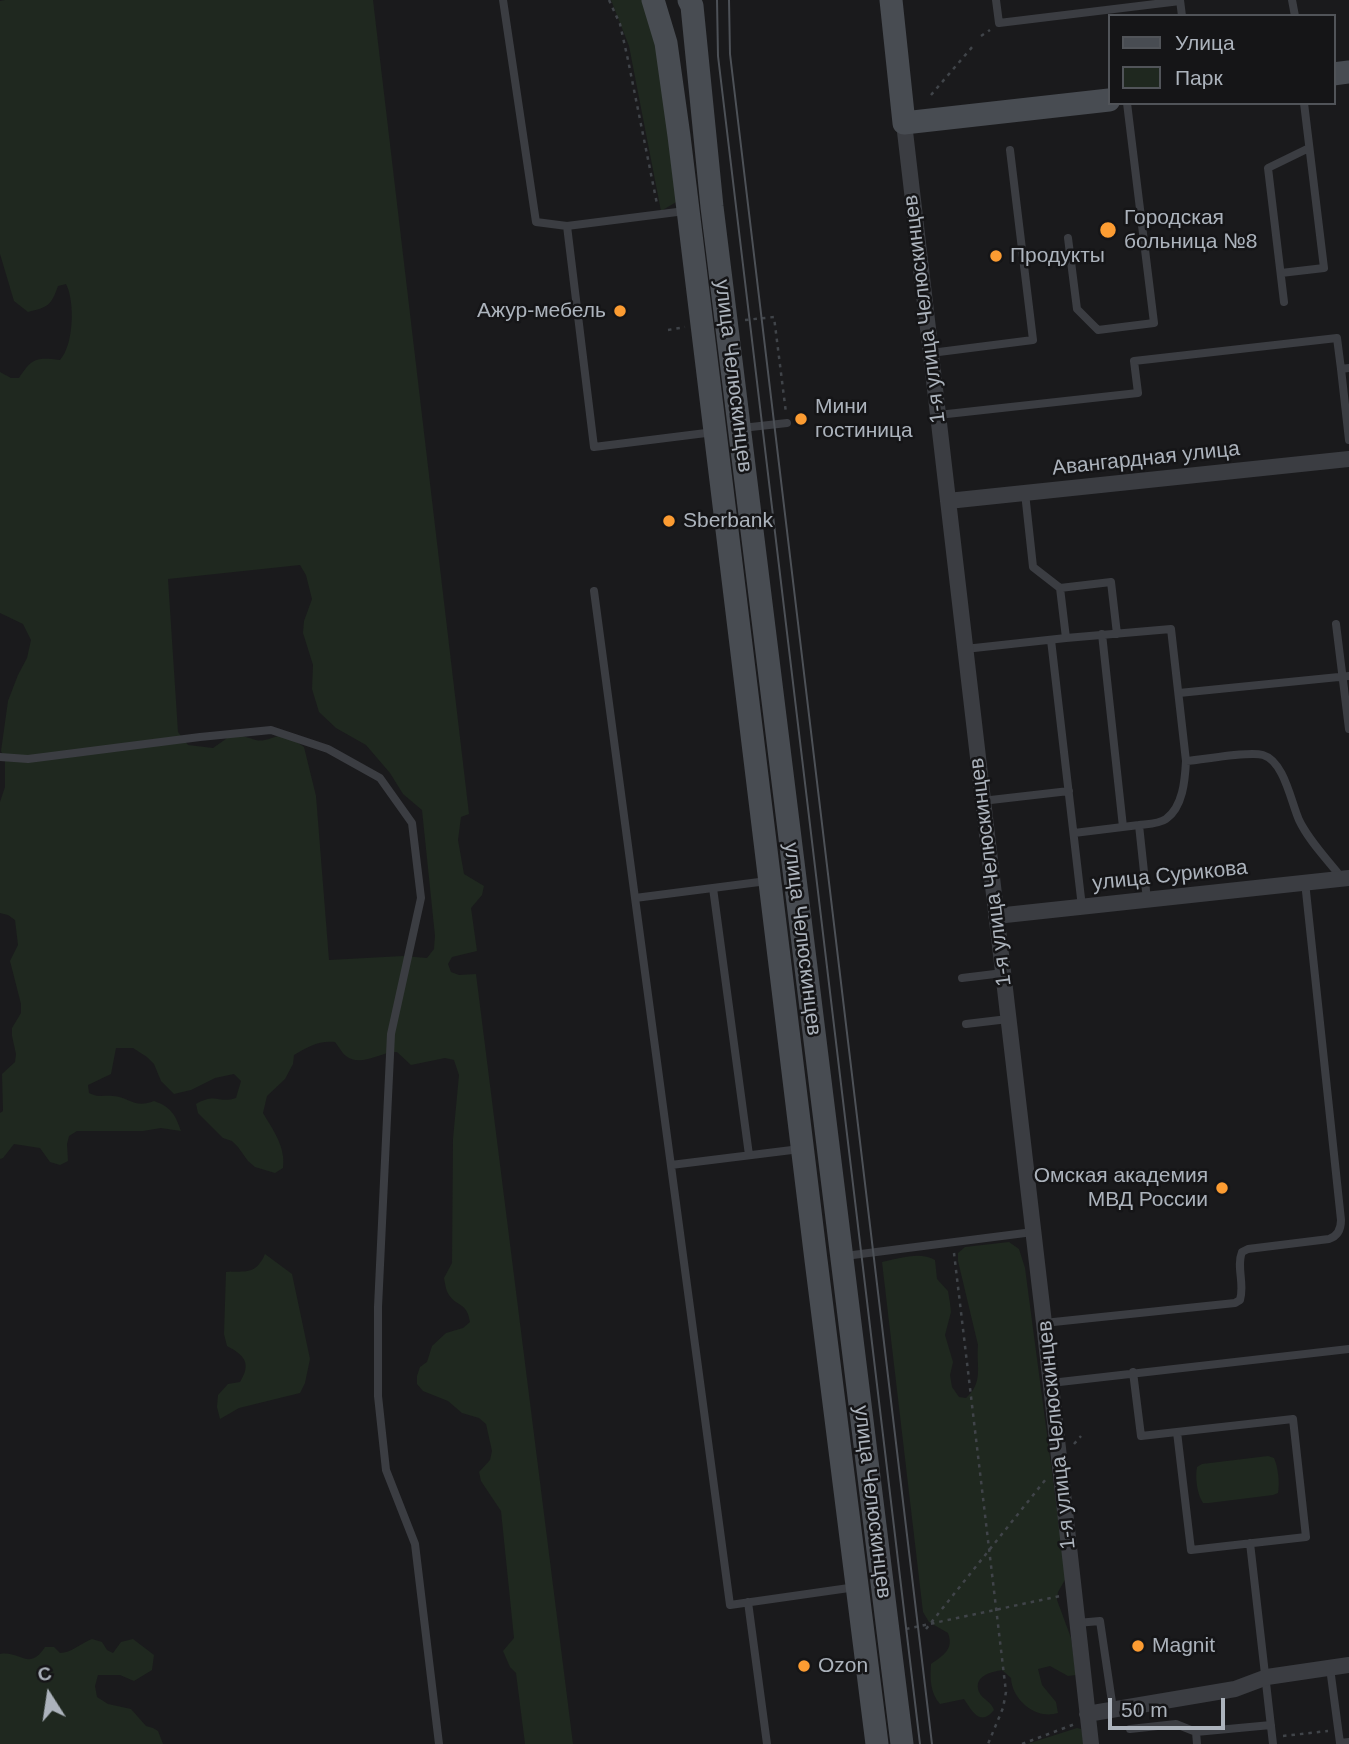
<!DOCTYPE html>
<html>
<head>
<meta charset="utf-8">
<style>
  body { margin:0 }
  #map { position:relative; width:1349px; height:1744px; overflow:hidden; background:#1a1a1c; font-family:Helvetica,sans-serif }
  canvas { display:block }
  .legend { position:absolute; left:1108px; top:14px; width:228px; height:91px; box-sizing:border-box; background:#151517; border:2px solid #515459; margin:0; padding:9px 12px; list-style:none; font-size:21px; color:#acb3bc }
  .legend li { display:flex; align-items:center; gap:14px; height:35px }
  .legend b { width:35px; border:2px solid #515459 }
  .north { position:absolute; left:14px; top:1660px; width:70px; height:70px; -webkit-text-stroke:5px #151517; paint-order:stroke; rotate:348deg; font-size:19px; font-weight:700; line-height:28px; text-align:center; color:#acb3bc }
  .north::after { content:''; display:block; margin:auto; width:24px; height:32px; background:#acb3bc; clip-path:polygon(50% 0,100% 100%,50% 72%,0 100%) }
  .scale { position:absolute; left:1108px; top:1698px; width:117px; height:32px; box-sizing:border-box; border:4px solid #acb3bc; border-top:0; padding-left:9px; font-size:21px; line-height:24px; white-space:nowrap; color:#acb3bc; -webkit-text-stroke:5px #151517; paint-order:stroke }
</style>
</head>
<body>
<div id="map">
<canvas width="1349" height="1744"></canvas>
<ul class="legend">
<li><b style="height:9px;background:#484c52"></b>Улица</li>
<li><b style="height:19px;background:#1f281f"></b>Парк</li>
</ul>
<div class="north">С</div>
<div class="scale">50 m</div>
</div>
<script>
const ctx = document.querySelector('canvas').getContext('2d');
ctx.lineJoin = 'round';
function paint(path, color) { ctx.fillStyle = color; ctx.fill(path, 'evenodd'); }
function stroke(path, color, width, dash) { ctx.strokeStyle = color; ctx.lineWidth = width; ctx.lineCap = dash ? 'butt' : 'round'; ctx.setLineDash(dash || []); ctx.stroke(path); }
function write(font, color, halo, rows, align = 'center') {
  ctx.font = font + ' Helvetica,sans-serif'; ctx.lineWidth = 5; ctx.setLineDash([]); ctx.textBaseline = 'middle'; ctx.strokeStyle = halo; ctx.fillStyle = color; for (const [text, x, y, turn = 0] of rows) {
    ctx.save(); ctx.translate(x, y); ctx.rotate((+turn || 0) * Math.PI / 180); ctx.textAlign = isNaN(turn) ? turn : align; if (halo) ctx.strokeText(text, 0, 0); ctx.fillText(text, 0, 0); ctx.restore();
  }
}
paint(new Path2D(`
  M5 0H373L469 814 461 817 458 840 464 874 484 886 482 895 471 908 477 951 452 957 448 964 451 972 459 975 476 974 573 1744H525L516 1673 510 1667 503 1651 514 1638 501 1511 481 1481 479 1472 490 1460 492 1451 486 1424 479 1418 462 1413 448 1401 423 1391 417 1384V1376L420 1367 427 1362 432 1346 446 1333 463 1328 470 1322C467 1302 457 1307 449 1295 446 1291 445 1283 444 1278L452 1263 453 1139 459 1075 454 1060 445 1058 411 1065 397 1052C381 1051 361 1068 346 1056 342 1053 339 1047 335 1042 320 1040 307 1047 294 1055L293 1064 285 1079 267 1096 263 1113C273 1130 286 1147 283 1168L275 1173 255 1167 248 1161 238 1147 232 1141 223 1138 198 1113 196 1104C216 1092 219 1104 236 1098L241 1081 234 1074 215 1078 191 1090 174 1094 161 1081 154 1064 147 1057 133 1048H116L111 1074 88 1085 89 1093C99 1098 103 1095 113 1096 129 1097 135 1109 154 1101 171 1107 175 1114 181 1131L161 1128 143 1131H77L69 1136 67 1144 68 1161 60 1165 50 1162 40 1148 14 1144 3 1158 0 1159V1113L3 1111 2 1074 15 1062 16 1054 12 1036V1028L21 1013V1004L10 961 18 945 15 920 8 915 0 913V802L5 787V759L1 751 8 701 18 675 27 658 31 640 23 624 0 613V372L11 378H19C32 358 36 357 60 360 74 345 75 301 66 284L58 286C51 306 48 307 28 312L14 301 0 254V1ZM300 565 306 575 312 599 304 621 303 633 313 665 312 689 319 712 336 728 366 745 390 773 403 794 422 810 435 936 434 949 427 958 403 956 329 960 316 796 304 747C296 741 288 735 278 736 270 738 264 742 256 740 248 738 242 735 233 734L213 748 188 745 178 732 168 579Z
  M611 0H643L654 34 678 201 661 211 629 46Z
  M1009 1242 1019 1249 1025 1268 1066 1578 1058 1592 1057 1600 1071 1638 1076 1675 1068 1676 1050 1666 1038 1669 1042 1685 1056 1702 1058 1713C1036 1720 1012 1700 1011 1678L1002 1670C991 1672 973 1676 979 1692 983 1700 991 1701 994 1710 980 1727 972 1711 964 1699L940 1704C930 1693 930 1678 931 1664 944 1655 954 1649 948 1633L929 1622 923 1612 882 1262C899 1259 919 1251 935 1260L937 1279 948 1291 950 1303 951 1312 945 1335 953 1362 950 1375 952 1387 959 1397 966 1398C984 1382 976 1366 978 1345L958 1261V1253L965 1247Z
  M265 1254 292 1274 310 1359 305 1383 300 1393 239 1408 220 1419 217 1407 218 1395 228 1384 240 1382C252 1363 244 1355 227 1346L224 1334 226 1272C246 1271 256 1275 265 1254Z
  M1268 1456 1274 1458C1278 1467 1280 1483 1278 1493L1273 1495 1209 1503H1203C1197 1494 1195 1478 1197 1467L1202 1464Z
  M92 1639 102 1642 107 1650 113 1653 121 1642 133 1639 154 1655 152 1670 134 1681 120 1675H98L95 1686 97 1697 108 1704 131 1709 146 1726 153 1728 158 1731 163 1744H0V1654C20 1650 29 1672 45 1647H54L60 1653C71 1653 81 1643 92 1639Z
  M1077 1728 1081 1729 1084 1744H1027Z`), '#1f281f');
stroke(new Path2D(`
  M609 0 620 24 628 60 657 204
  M981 36 990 30
  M931 95 973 46
  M745 320 774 317 786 413
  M668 330 685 327
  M954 1253 1006 1692 1003 1708 988 1744
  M1074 1444 1081 1436
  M906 1629 1060 1596
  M926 1629 1046 1479
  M1283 1736 1328 1731
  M1022 1744 1075 1724`), '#404449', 2.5, [3.5, 5]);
stroke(new Path2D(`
  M503 0 536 222 567 226 685 211
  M996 0 999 23 1180 1
  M1180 0 1182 16
  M1292 0 1295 16
  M567 226 594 447 714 432
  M1068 238 1077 309 1098 330 1154 323 1127 103
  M1281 273 1324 268 1304 103
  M1284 302 1268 168 1309 148
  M931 353 1033 340 1010 150
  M1341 369 1349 440
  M938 415 1138 393 1134 361 1337 338 1341 369 1349 368
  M742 428 787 423
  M1025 493 1033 567 1060 588
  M594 591 635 898 767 881
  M1336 624 1349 729
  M1102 634 1123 827
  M1066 638 1060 588 1111 582 1117 634
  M1051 640 1082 907
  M965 649 1066 638 1171 629 1186 761C1185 780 1183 807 1166 819 1159 824 1147 824 1139 825
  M1179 693 1349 676
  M0 757 28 759 200 737 271 730 328 749 380 778 412 823 421 898 391 1034 378 1307V1396L386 1470 415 1544 439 1744
  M1186 761C1203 760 1248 751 1263 755 1284 761 1291 802 1299 820 1309 841 1327 859 1341 877
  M982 801 1069 791
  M1074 833 1139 825 1147 900
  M713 888 749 1155
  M635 898 730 1605 856 1587
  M962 978 1003 973
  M966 1024 1008 1019
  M671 1165 800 1149
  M845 1256 1033 1232
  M1044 1323 1235 1303 1240 1300C1245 1284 1236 1267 1242 1252L1248 1249 1329 1239C1338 1236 1341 1229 1341 1220L1305 882
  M1133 1372 1141 1436 1293 1419 1306 1537 1191 1550 1177 1432
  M1051 1383 1349 1349
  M1250 1543 1273 1744
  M748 1602 767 1744
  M1077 1623 1100 1621 1113 1709
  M1330 1668 1340 1743 1349 1742
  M1130 1729 1176 1724 1196 1732
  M1197 1744 1196 1732 1271 1725`), '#3b3d42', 8);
stroke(new Path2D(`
  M904 123 1044 1323 1091 1744
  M948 501 1349 459
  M996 916 1349 878
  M1087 1714 1235 1689 1267 1677 1349 1665`), '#3b3d42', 16);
stroke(new Path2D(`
  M653 0 666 43 679 136 816 1260 877 1744
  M689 0 692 6 712 207 902 1744
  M891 0 904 123 1109 100
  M1333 74 1349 72`), '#484c52', 23);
stroke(new Path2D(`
  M717 0 718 56 920 1744
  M729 0 730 54 932 1744`), '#4d5157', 2);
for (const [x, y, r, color] of [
  [1108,230,9,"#fc9c32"],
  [996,256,7,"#fc9c32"],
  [620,311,7,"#fc9c32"],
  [801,419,7,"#fc9c32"],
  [669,521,7,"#fc9c32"],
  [1222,1188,7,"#fc9c32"],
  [1138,1646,7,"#fc9c32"],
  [804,1666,7,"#fc9c32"]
]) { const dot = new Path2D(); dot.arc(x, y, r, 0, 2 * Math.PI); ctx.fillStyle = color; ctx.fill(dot); stroke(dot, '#151517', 2.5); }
write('21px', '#acb3bc', '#151517', [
  ["Городская",1124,218],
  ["больница №8",1124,242],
  ["Продукты",1010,256],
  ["Ажур-мебель",606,311,"right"],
  ["Мини",815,407],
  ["гостиница",815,431],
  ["Sberbank",683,521],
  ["Омская академия",1208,1176,"right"],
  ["МВД России",1208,1200,"right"],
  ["Magnit",1152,1646],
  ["Ozon",818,1666]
], 'left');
write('21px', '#acb3bc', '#151517', [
  ["1-я улица Челюскинцев",925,309,-97],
  ["улица Челюскинцев",733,376,83],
  ["Авангардная улица",1146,459,-6],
  ["1-я улица Челюскинцев",991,872,-97],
  ["улица Сурикова",1170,876,-6],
  ["улица Челюскинцев",802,939,83],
  ["1-я улица Челюскинцев",1057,1435,-96],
  ["улица Челюскинцев",872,1502,83]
]);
</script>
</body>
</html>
